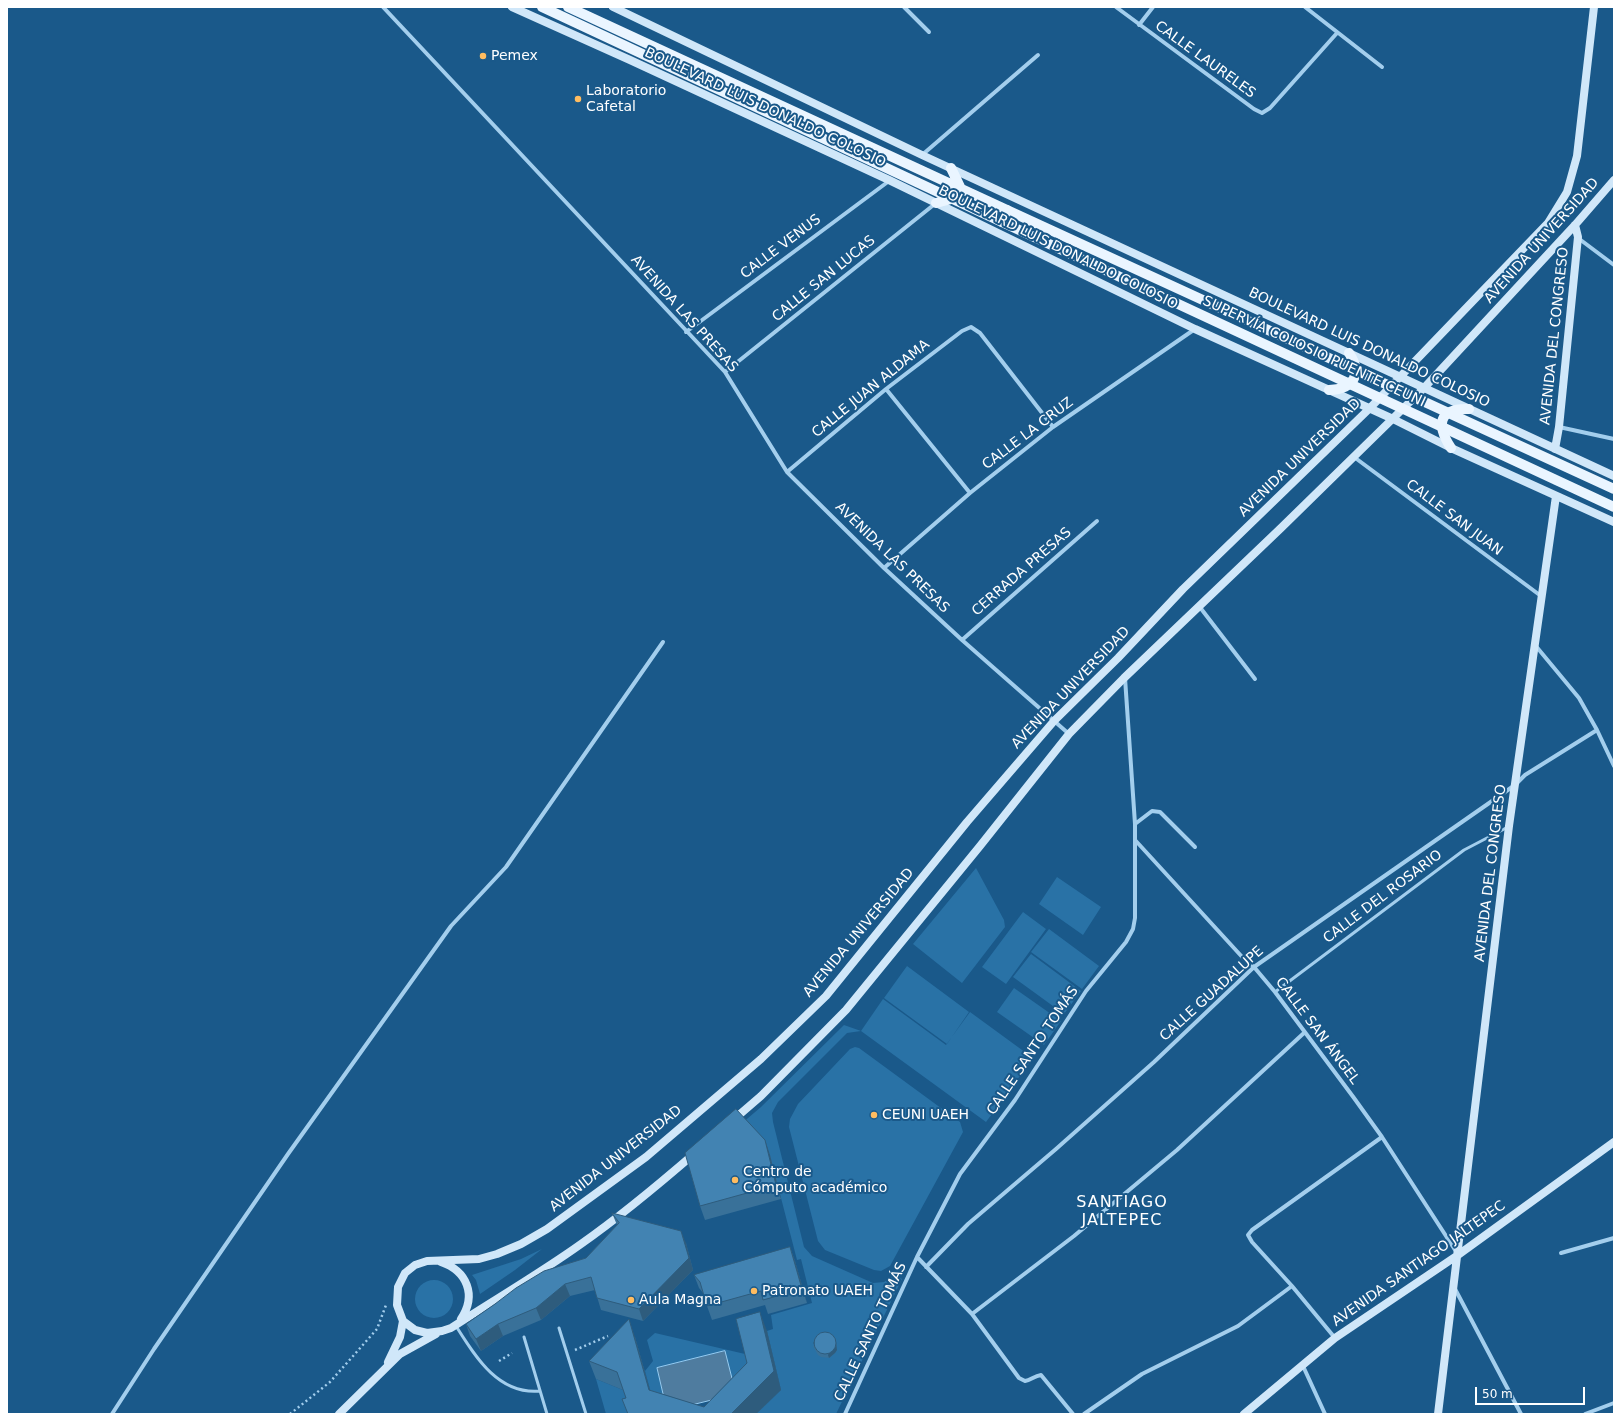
<!DOCTYPE html>
<html>
<head>
<meta charset="utf-8">
<style>
  body { margin:0 }
  #map { position:relative; width:1621px; height:1421px; overflow:hidden; background:#1a598a; font-family:"DejaVu Sans",sans-serif }
  canvas { display:block }
  .frame { position:absolute; inset:0; border:8px solid #fff; pointer-events:none }
  .scale { position:absolute; left:1475px; top:1387px; width:110px; height:18px; box-sizing:border-box; border:2px solid #fff; border-top:0; padding-left:5px; font-size:12px; line-height:14px; white-space:nowrap; color:#fff; -webkit-text-stroke:3px #1a598a; paint-order:stroke }
</style>
</head>
<body>
<div id="map">
<canvas width="1621" height="1421"></canvas>
<div class="frame"></div>
<div class="scale">50 m</div>
</div>
<script>
const ctx = document.querySelector('canvas').getContext('2d');
ctx.lineJoin = 'round';
function paint(path, color) { ctx.fillStyle = color; ctx.fill(path, 'evenodd'); }
function stroke(path, color, width, dash) { ctx.strokeStyle = color; ctx.lineWidth = width; ctx.lineCap = dash ? 'butt' : 'round'; ctx.setLineDash(dash || []); ctx.stroke(path); }
function write(font, color, halo, rows, align = 'center') {
  ctx.font = font + ' "DejaVu Sans",sans-serif'; ctx.lineWidth = 4; ctx.setLineDash([]); ctx.textBaseline = 'middle'; ctx.strokeStyle = halo; ctx.fillStyle = color; for (const [text, x, y, turn = 0] of rows) {
    ctx.save(); ctx.translate(x, y); ctx.rotate((+turn || 0) * Math.PI / 180); ctx.textAlign = isNaN(turn) ? turn : align; if (halo) ctx.strokeText(text, 0, 0); ctx.fillText(text, 0, 0); ctx.restore();
  }
}
paint(new Path2D(`
  M976 868 1004 920 1005 927 962 983 913 944Z
  M1057 877 1101 907 1083 935 1039 904Z
  M1023 912 1046 929 1006 984 982 967Z
  M1049 929 1099 966 1082 989 1031 952Z
  M1031 954 1081 991 1064 1014 1013 977Z
  M907 966 969 1012 947 1044 884 998Z
  M1014 988 1061 1021 1044 1045 997 1012Z
  M883 999 946 1045 970 1012 1033 1058 986 1122 861 1031 847 1033 778 1102 772 1113 773 1122 804 1247 812 1256 873 1283 884 1282 895 1275 902 1279 836 1414H756L781 1390 767 1331 773 1329 771 1315 812 1303 801 1259 797 1260 780 1194 741 1124 761 1107 844 1025 861 1031Z
  M855 1047 859 1048 960 1122 963 1132 890 1266 881 1271 874 1270 825 1250 818 1241 789 1127 790 1119 798 1104 850 1049Z
  M542 1249 515 1270 480 1294 476 1280 472 1275 521 1259Z
  M415 1299a19 19 0 1 1 38 0a19 19 0 1 1-38 0Z
  M655 1333 745 1354 753 1381 731 1403 657 1368 667 1411 655 1408 645 1371 653 1361 647 1340Z
  M596 1379 623 1390 632 1414H606Z`), '#2972a6');
const water = new Path2D(`
  M725 1351 736 1394 667 1411 657 1368Z`);
paint(water, '#4f7c9f');
stroke(water, '#96cbf0', 1);
stroke(new Path2D(`
  M575 1350 608 1336
  M499 1361 512 1353
  M290 1414 330 1382 377 1329 386 1305`), '#a3ceed', 2.5, [2, 3]);
stroke(new Path2D(`
  M1275 992 1464 850 1508 827
  M456 1326C475 1356 498 1395 540 1391
  M559 1328 586 1414
  M524 1337 547 1414`), '#a3ceed', 3);
stroke(new Path2D(`
  M383 7 725 372 787 472 884 568 962 640 1069 734
  M904 7 929 32
  M1116 7 1254 109 1262 113 1270 108 1337 33
  M1305 7 1382 67
  M1139 25 1153 7
  M922 155 1038 55
  M1578 238 1614 265
  M686 332 889 181
  M725 372 936 203
  M886 389 970 493
  M1559 427 1614 439
  M1354 457 1541 596
  M787 472 886 389 962 331 971 327 980 333 1053 427
  M884 568 970 493 1053 427 1195 329
  M1199 606 1255 679
  M962 640 1097 521
  M1535 645 1579 698 1597 730 1614 766
  M1135 824 1152 811 1160 812 1195 847
  M1135 840 1244 959 1254 967 1275 992 1354 1098 1382 1137 1457 1253
  M1561 1253 1614 1238
  M917 1257 972 1314 1019 1378 1025 1381C1031 1380 1034 1376 1041 1375L1073 1414
  M926 1267 968 1224 1056 1149 1154 1062 1254 967 1515 785 1525 775 1597 730
  M1454 1287 1521 1414
  M972 1314 1074 1236 1177 1150 1305 1032
  M1335 1338 1292 1286 1252 1242 1248 1235 1252 1230 1382 1137
  M1303 1366 1325 1414
  M112 1414 154 1349 288 1154 451 926 506 867 663 642
  M845 1414 917 1257 960 1174 1015 1100 1086 991 1126 942 1133 929 1135 918V824L1125 678
  M1084 1414 1142 1374 1238 1326 1292 1286
  M1585 1414 1614 1403`), '#a3ceed', 4);
stroke(new Path2D(`
  M512 7 630 60 889 180 1195 329 1393 419 1451 448 1614 522
  M613 7 922 155 1614 476
  M1555 449 1559 427 1578 237 1575 225
  M732 1121 761 1096 846 1010 980 846 1069 734 1124 678 1281 528 1424 388 1575 225 1614 180
  M695 1153C658 1185 621 1216 581 1244 539 1274 494 1300 451 1328L442 1331 427 1333 415 1330 403 1321 397 1305 398 1287 405 1273 415 1265 427 1261 479 1259 497 1254 521 1244 547 1229 646 1157 761 1059 826 996 967 822 1054 721 1118 658 1183 589 1370 408 1548 223 1567 192 1577 156 1594 7
  M441 1262C467 1271 477 1295 461 1319
  M388 1362 400 1337 403 1321
  M339 1414 400 1354 436 1334
  M1244 1414 1335 1338 1458 1255 1614 1142
  M1438 1414 1509 826 1556 496`), '#d0e7f9', 8);
stroke(new Path2D(`
  M542 7 1002 222
  M568 7 1007 210
  M951 168 961 189
  M936 203 955 198
  M1329 390C1354 389 1363 374 1349 353
  M1451 448C1436 425 1438 408 1469 409`), '#eaf5ff', 10);
stroke(new Path2D(`
  M1007 210 1614 489
  M1002 222 1614 507`), '#eaf5ff', 10);
paint(new Path2D(`
  M765 1140 770 1155 781 1199 705 1220 700 1206Z
  M612 1213 686 1243 693 1270 643 1321 601 1310 595 1290 570 1296 541 1320 503 1336 481 1351 470 1336 466 1324 495 1304 586 1258 617 1225Z
  M790 1247 795 1261 807 1303 768 1314 765 1305 712 1320 707 1306 704 1294 699 1288 694 1275Z
  M767 1331 781 1390 756 1414H628L626 1398 623 1390 596 1379 589 1361 635 1337 650 1390 704 1407 747 1363Z
  M835 1339 836 1342 837 1350 835 1353 829 1358 821 1357 818 1355 813 1346Z`), '#397199');
paint(new Path2D(`
  M765 1140 770 1155 781 1199 776 1185Z
  M681 1231 686 1243 693 1270 643 1321 639 1309Z
  M790 1247 795 1261 807 1303 802 1289Z
  M565 1284 570 1296 541 1320 536 1308Z
  M760 1312 767 1331 781 1390 756 1414H731L774 1371Z
  M629 1319 635 1337 655 1408 649 1390Z
  M498 1324 503 1336 481 1351 476 1339Z
  M835 1339 836 1342 837 1350 835 1353 829 1358 828 1355Z`), '#2e5c7d');
const building = new Path2D(`
  M736 1109 765 1140 776 1185 700 1206 685 1153Z
  M612 1213 681 1231 689 1258 639 1309 597 1298 591 1277 565 1284 536 1308 498 1324 476 1339 466 1324 495 1304 516 1288 544 1271 586 1258 619 1223Z
  M790 1247 802 1289 763 1300 761 1291 707 1306 700 1282 694 1275Z
  M760 1312 774 1371 731 1414H628L622 1399 626 1398 617 1372 589 1361 629 1319 649 1390 704 1407 747 1363 736 1319Z
  M814 1343a11 11 0 1 1 22 0a11 11 0 1 1-22 0Z`);
paint(building, '#4283b2');
stroke(building, '#2e5c7d', 1);
for (const [x, y, r, color] of [
  [483,56,4,"#ffbc60"],
  [578,99,4,"#ffbc60"],
  [874,1115,4,"#ffbc60"],
  [735,1180,4,"#ffbc60"],
  [754,1291,4,"#ffbc60"],
  [631,1300,4,"#ffbc60"]
]) { const dot = new Path2D(); dot.arc(x, y, r, 0, 2 * Math.PI); ctx.fillStyle = color; ctx.fill(dot); stroke(dot, '#1a598a', 1.5); }
write('14px', '#fff', '#1a598a', [
  ["Pemex",491,56],
  ["Laboratorio",586,91],
  ["Cafetal",586,107],
  ["CEUNI UAEH",882,1115],
  ["Centro de",743,1172],
  ["Cómputo académico",743,1188],
  ["Patronato UAEH",762,1291],
  ["Aula Magna",639,1300]
], 'left');
write('14px', '#fff', '#1a598a', [
  ["CALLE LAURELES",1205,60,36],
  ["BOULEVARD LUIS DONALDO COLOSIO",765,108,25],
  ["AVENIDA UNIVERSIDAD",1542,241,-48],
  ["CALLE VENUS",781,247,-37],
  ["BOULEVARD LUIS DONALDO COLOSIO",1058,248,26],
  ["CALLE SAN LUCAS",824,279,-39],
  ["AVENIDA LAS PRESAS",684,314,48],
  ["AVENIDA DEL CONGRESO",1555,336,-84],
  ["BOULEVARD LUIS DONALDO COLOSIO",1369,348,25],
  ["SUPERVÍA COLOSIO PUENTE CEUNI",1314,352,25],
  ["CALLE JUAN ALDAMA",871,389,-39],
  ["CALLE LA CRUZ",1028,434,-37],
  ["AVENIDA UNIVERSIDAD",1300,458,-44],
  ["CALLE SAN JUAN",1454,518,37],
  ["AVENIDA LAS PRESAS",892,558,44],
  ["CERRADA PRESAS",1022,572,-41],
  ["AVENIDA UNIVERSIDAD",1071,688,-46],
  ["AVENIDA DEL CONGRESO",1491,873,-83],
  ["CALLE DEL ROSARIO",1383,897,-37],
  ["AVENIDA UNIVERSIDAD",859,933,-50],
  ["CALLE GUADALUPE",1212,994,-42],
  ["CALLE SAN ÁNGEL",1317,1031,53],
  ["CALLE SANTO TOMÁS",1033,1051,-56],
  ["AVENIDA UNIVERSIDAD",616,1159,-38],
  ["AVENIDA SANTIAGO JALTEPEC",1419,1264,-35],
  ["CALLE SANTO TOMÁS",871,1332,-65]
]);
ctx.letterSpacing = '1px';
write('16px', '#fff', '#1a598a', [
  ["SANTIAGO",1122,1203],
  ["JALTEPEC",1122,1221]
]);
ctx.letterSpacing = '0px';
</script>
</body>
</html>
